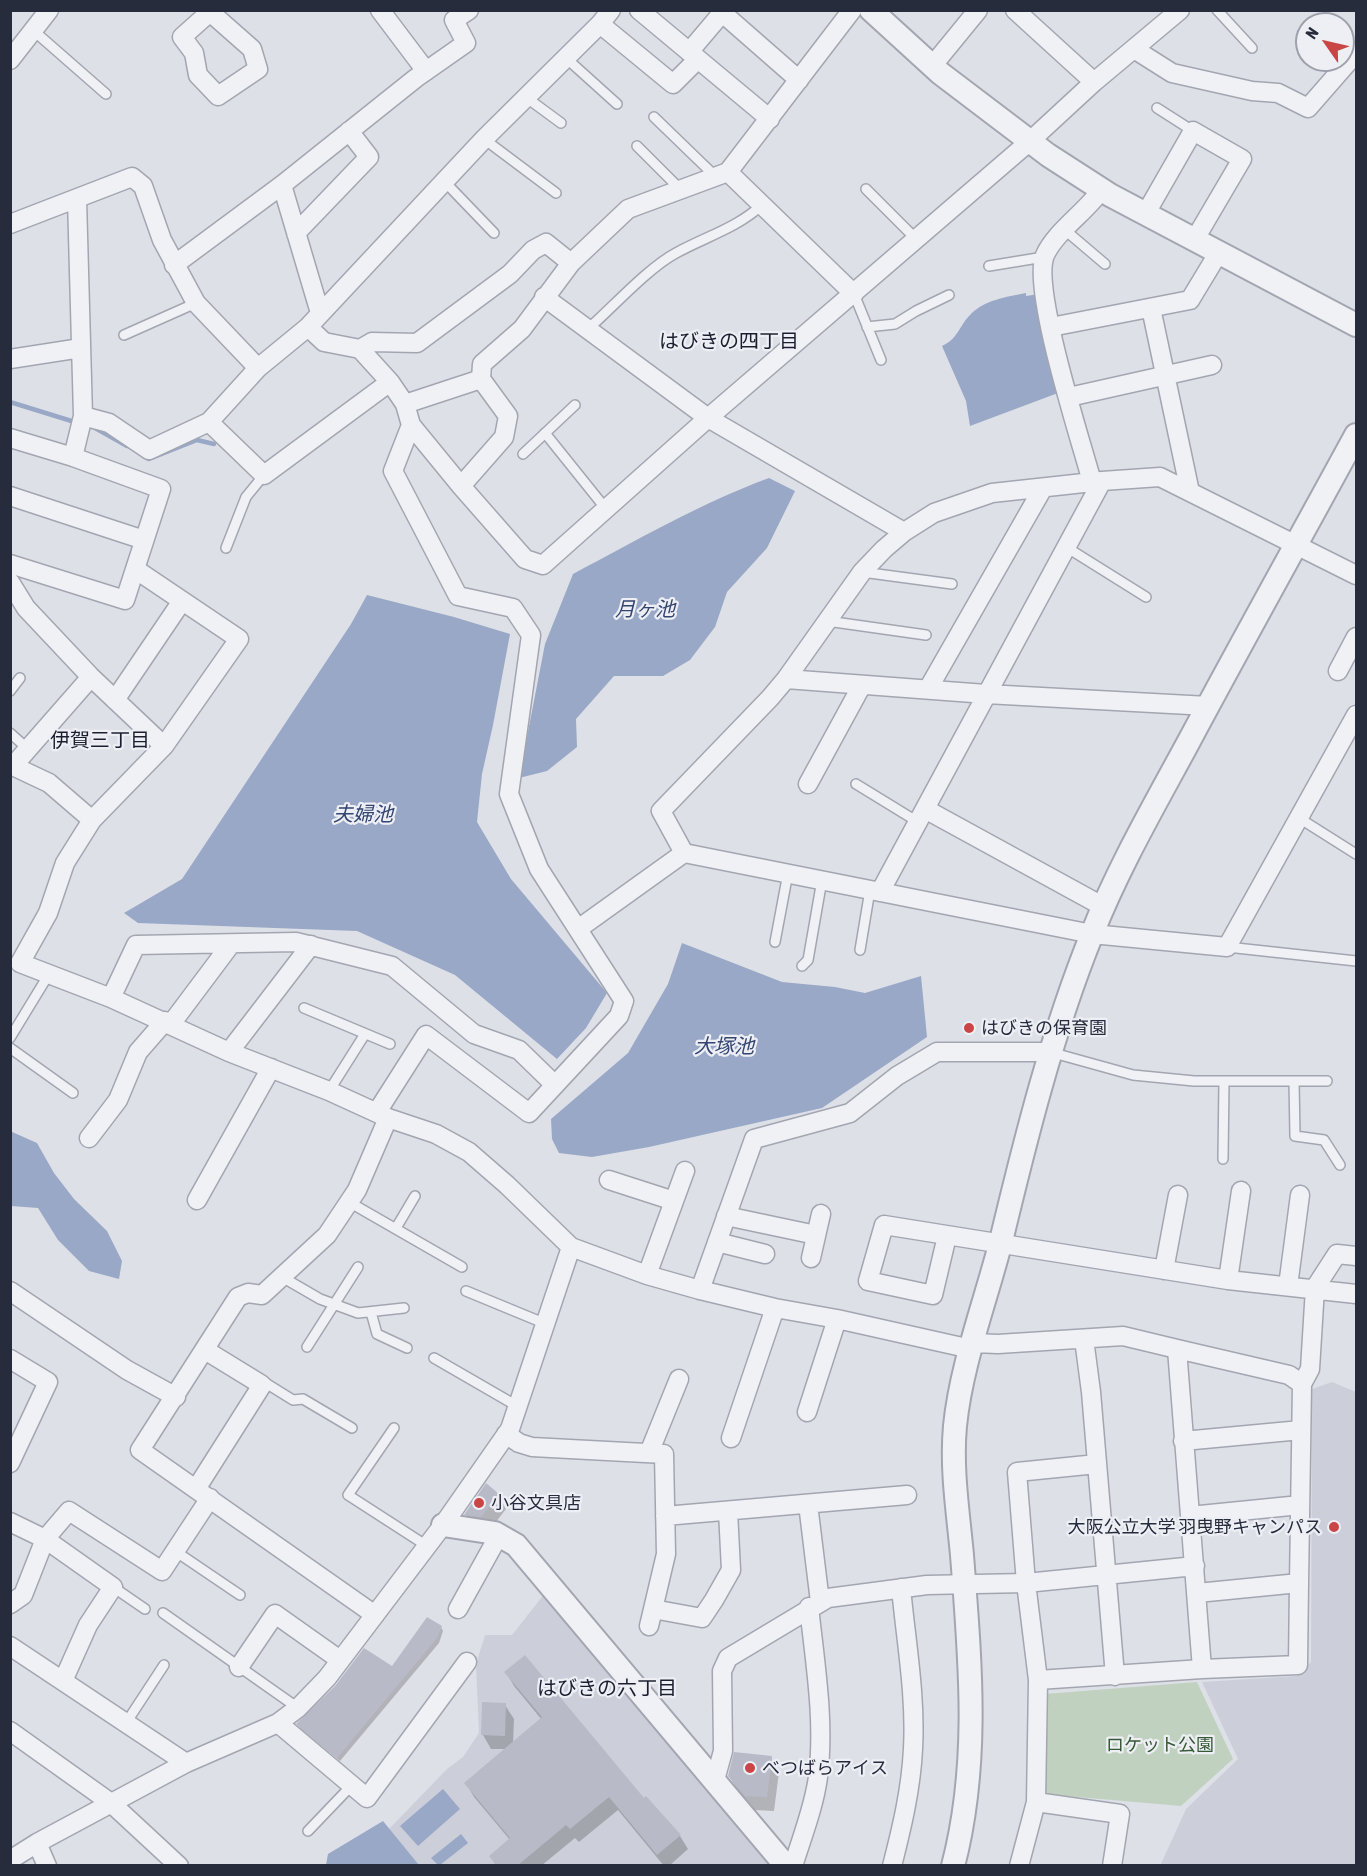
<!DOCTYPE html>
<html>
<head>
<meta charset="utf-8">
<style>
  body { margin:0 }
  #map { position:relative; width:1367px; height:1876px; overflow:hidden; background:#dee0e7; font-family:"Asap Condensed",sans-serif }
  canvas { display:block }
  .frame { position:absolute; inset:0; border:12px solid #272c3d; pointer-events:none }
  .north { position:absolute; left:1295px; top:12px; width:60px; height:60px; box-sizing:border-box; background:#edeff5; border:2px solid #9ea1ab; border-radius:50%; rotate:304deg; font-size:16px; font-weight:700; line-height:24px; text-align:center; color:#272c3d }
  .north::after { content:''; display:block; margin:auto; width:21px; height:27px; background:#ca4545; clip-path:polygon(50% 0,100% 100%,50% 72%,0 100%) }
</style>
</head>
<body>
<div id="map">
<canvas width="1367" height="1876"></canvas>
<div class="frame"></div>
<div class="north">N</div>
</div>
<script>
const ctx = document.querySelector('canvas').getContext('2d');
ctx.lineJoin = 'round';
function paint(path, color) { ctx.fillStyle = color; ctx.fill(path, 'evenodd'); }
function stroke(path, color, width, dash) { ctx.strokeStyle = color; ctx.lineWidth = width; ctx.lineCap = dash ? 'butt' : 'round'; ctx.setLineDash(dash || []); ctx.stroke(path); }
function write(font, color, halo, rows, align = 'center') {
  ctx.font = font + ' "Asap Condensed","Noto Sans JP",sans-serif'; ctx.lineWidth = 4.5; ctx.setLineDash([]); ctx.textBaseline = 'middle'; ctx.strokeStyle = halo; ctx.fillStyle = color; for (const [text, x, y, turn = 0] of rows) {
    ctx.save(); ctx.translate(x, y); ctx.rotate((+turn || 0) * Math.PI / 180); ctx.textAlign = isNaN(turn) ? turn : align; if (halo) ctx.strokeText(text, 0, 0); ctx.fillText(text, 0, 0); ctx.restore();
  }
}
paint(new Path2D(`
  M1332 1382 1356 1392V1865L1160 1866 1186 1809 1238 1759 1202 1682 1296 1676 1311 1662 1312 1389Z
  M545 1593 773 1865H419L389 1829 447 1769 463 1757 479 1733 476 1664 485 1635H512Z`), '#cccfd9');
paint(new Path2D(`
  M1197 1682 1233 1759 1181 1806 1043 1794 1045 1694Z`), '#c1d1bf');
paint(new Path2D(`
  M1026 293V296L1039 294 1047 356 1058 393 970 426 966 401 942 346C958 339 959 326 970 315 984 300 1006 297 1026 293Z
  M769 478 795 491 767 548 727 592 715 627 690 660 663 676H614L576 719 577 747 547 771 519 778 545 644 573 574C637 540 701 503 769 478Z
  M367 595 454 617 510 634 493 725 482 774 477 822 511 879 607 993 586 1028 557 1059 455 975 357 931 138 923 124 913 182 879 351 624Z
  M682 943 782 982 835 987 865 993 921 976 927 1037 822 1108 649 1147 592 1157 559 1153 552 1139 551 1119 628 1053 668 984Z
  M10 1131 37 1143 54 1173 74 1199 107 1231 122 1261 119 1279 89 1271 58 1240 38 1208 11 1206Z
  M443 1789 460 1809 418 1846 400 1826Z
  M383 1821 419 1865H326L328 1854Z
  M461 1834 468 1843 440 1865H438L431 1858Z`), '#99a8c6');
paint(new Path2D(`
  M486 1485 498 1495 506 1509 489 1531 474 1528 466 1515Z
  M441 1627 443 1631 439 1643 340 1761 300 1728 298 1724 392 1668Z
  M506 1672 644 1800 680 1836 688 1849 669 1866H664L618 1810 579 1842 575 1838 541 1866H496L491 1856 510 1840 474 1797 466 1783 506 1749H491L483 1735 505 1705 514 1719 513 1744 542 1720 514 1686Z
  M771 1758 779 1772 774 1811 754 1810 738 1790 729 1776Z`), '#0003');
stroke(new Path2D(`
  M10 402 78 423
  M95 428 127 446
  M144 456 149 459 197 440 214 444`), '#99a8c6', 4.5);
paint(new Path2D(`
  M486 1483 499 1494 481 1517 464 1515Z
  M427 1617 442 1626 437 1638 337 1758 296 1724 335 1686 364 1648 392 1666Z
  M525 1655 644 1798 646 1796 681 1835 657 1855 609 1797 570 1829 566 1825 517 1866H497L489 1856 510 1838 464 1783 542 1717 504 1672Z
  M482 1702 506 1703 505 1736 481 1735Z
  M734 1752 772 1756 767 1797 745 1796 728 1776Z`), '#b8bbc7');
const service = new Path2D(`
  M1217 10 1252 48
  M34 31 106 94
  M566 58 617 104
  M527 98 561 123
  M1157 108 1193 131
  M654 117 716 177
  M484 139 556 193
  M637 146 681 190
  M444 181 494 233
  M866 189 916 239
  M1065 230 1105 264
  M989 266 1044 257
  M854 294 881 360
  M867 327 895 324 916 311 949 295
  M588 329C613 307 648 268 676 253 707 236 735 229 762 205
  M124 335 196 303
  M545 433 606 509
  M523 454 575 405
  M1066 547 1146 597
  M226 548 246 497 264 475
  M862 572 952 584
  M827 621 926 635
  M10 691 20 678
  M10 733 28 749
  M856 784 918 822
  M1299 818 1356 854
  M775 942 788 873
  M1227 947 1356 961
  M860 950 870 890
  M802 966 808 960 822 880
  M304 1008 390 1044
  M10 1038 49 974
  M10 1048 73 1093
  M1050 1052 1133 1075 1194 1081H1327
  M1294 1081 1295 1136 1324 1140 1340 1165
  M329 1091 365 1034
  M1223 1159 1224 1081
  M349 1202 462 1267
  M396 1228 415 1196
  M282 1277 320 1299 358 1313 404 1308
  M466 1291 546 1324
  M371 1312 377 1334 407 1348
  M307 1347 358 1267
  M434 1358 517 1406
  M262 1385 264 1382 293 1400 303 1399 352 1428
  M394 1428 348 1495 427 1546
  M175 1551 240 1595
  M113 1587 145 1609
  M163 1613 298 1708
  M126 1723 164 1665
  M308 1831 352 1785`);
const minor = new Path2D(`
  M209 10 210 12 252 49 258 69 218 96 198 75 194 53 182 37 210 12 211 10
  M380 10 426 71
  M639 10 770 119
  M719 10 799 80
  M1015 10 1094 82
  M600 24 673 84 698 59
  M1134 49 1172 73 1252 91 1278 93 1308 108 1356 53
  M689 52 722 13
  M10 60 49 10
  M933 65 978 10
  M728 172 854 294
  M282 185 416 78 466 43 454 20 469 10
  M1146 213 1193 131 1242 159 1195 239
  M10 224 132 177 143 186 162 240 196 303 258 368 209 422 149 450 109 423 83 416 77 199
  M296 233 369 157 349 131
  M174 265 282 185 320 313
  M544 297 708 418 904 532
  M1151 308 1190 492
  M308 327 324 342 360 349 390 382 405 404 481 379
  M1051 327 1190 300 1219 252
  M360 349 372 342 417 343 510 274 533 250 546 243 571 263
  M10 359 81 348
  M258 368 308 327 484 139 600 24 611 10
  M1069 397 1212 365
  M405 404 411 425 461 486 525 559 543 565 708 418 1029 142 1094 82 1180 10
  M209 422 264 475 390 382
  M10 438 73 457 161 489 125 600 10 564
  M73 457 83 416
  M1092 482C1081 441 1031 288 1045 255 1056 231 1086 212 1102 189
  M461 486 504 437 508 416 481 379 482 364 522 329 571 263 628 209 728 172 852 10
  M10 496 144 540
  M135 569 239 639 164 746
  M10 582 26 608 91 677 164 746 92 820 65 863 48 913 20 963 111 998 229 1052 329 1091 388 1118 436 1134 469 1152 507 1185 571 1247 647 1275 700 1290 775 1308 837 1319 971 1349
  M1338 671 1356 637
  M91 677 13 766 49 783 92 820
  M786 679 986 694 1208 706
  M928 689 1043 488
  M115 700 182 601
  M808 784 862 685
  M925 809 1104 907
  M684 853 661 811 770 698 786 679 862 572 884 549 904 532 934 513 992 493 1102 481 1160 477 1356 575
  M880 892 1102 481
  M578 929 684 853 1092 934 1227 947 1356 715
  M111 998 136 945 296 942 392 966 474 1034 519 1050 555 1085
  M171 1024 231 944
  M229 1052 311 945
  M377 1112 426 1035 529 1113 619 1016 624 1001 539 869 509 794 531 635 513 608 458 596 393 471 411 425
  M89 1138 118 1100 138 1052 165 1021
  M609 1180 674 1201
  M197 1200 271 1068
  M726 1216 816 1235
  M947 1236 933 1295 868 1281 884 1225 1228 1280 1356 1294
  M717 1242 765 1254
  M811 1258 821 1214
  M1164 1270 1178 1195
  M647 1275 685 1171
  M1228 1280 1241 1191
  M1288 1286 1300 1195
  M700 1290 754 1139 850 1113 897 1076 937 1052H1050
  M10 1291 127 1370 176 1397
  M1084 1339 1091 1392 1115 1676
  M973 1343 998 1344 1123 1336 1177 1349 1202 1669 1038 1680
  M1177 1349 1289 1375 1302 1384 1299 1583
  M10 1359 48 1382 10 1463
  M1302 1384 1310 1369 1315 1288 1337 1254 1356 1256
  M807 1412 837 1319
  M506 1434 519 1443 532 1447 664 1454 666 1554 649 1626
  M731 1438 775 1308
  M1183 1441 1301 1430
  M649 1453 679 1379
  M196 1489 262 1385 205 1350
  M808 1504 820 1602
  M665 1516 907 1495
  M1190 1516 1300 1505
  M10 1522 45 1539 113 1587 88 1625 63 1681
  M1197 1593 1299 1583 1298 1665 1202 1669
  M10 1604 23 1595 45 1539 69 1511 162 1571 210 1498
  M458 1609 499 1535
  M653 1609 702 1618 714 1600 731 1570 728 1511
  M375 1615 140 1450 238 1297 248 1293 262 1295 327 1235 357 1190 388 1118
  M10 1646 186 1763
  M239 1667 275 1614 340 1660
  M278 1723 367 1798 467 1662
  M10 1731 111 1803 179 1866
  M715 1780 723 1751 722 1671 728 1658 828 1598 927 1585 1026 1583 1195 1566
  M1036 1802 1120 1814 1112 1866
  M37 1843 47 1866
  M10 1860 37 1843 186 1763 278 1723 298 1708 327 1678 443 1525 510 1429 571 1247
  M793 1866C802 1837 814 1807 818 1777 825 1721 815 1663 809 1607
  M892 1866C902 1827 911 1789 913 1749 916 1696 906 1641 901 1588
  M1019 1866 1036 1802 1038 1680 1026 1583 1017 1472 1097 1464`);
const tertiary = new Path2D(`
  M871 10 940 73 1048 155 1110 195 1356 325
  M443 1525 495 1533 516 1545 786 1866
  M953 1866C980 1763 970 1659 962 1555 958 1512 951 1468 955 1426 961 1365 986 1300 1001 1241 1026 1137 1052 1033 1092 934 1118 868 1154 806 1188 743 1243 640 1300 538 1356 435`);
stroke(service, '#a3a6b1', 12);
stroke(minor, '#a3a6b1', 21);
stroke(tertiary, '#a3a6b1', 26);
stroke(service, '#f0f1f5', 9);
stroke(minor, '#f0f1f5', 18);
stroke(tertiary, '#f0f1f5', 22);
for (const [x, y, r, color] of [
  [969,1028,6,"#ca4545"],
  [479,1503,6,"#ca4545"],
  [1334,1527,6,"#ca4545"],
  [750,1768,6,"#ca4545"]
]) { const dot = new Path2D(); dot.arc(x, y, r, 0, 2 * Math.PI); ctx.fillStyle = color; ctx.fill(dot); stroke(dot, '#edeff5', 2); }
write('18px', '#272c3d', '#edeff5', [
  ["はびきの保育園",981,1028],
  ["小谷文具店",491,1503],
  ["大阪公立大学 羽曳野キャンパス",1322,1527,"right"],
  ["べつばらアイス",762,1768]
], 'left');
write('18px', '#365935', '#edeff5', [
  ["ロケット公園",1160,1745]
]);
write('20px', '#1a1e2e', '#edeff5', [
  ["はびきの四丁目",729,342],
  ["伊賀三丁目",100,741],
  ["はびきの六丁目",607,1689]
]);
write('italic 20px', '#334570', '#edeff5', [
  ["月ヶ池",645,610],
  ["夫婦池",363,815],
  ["大塚池",724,1047]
]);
</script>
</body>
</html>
